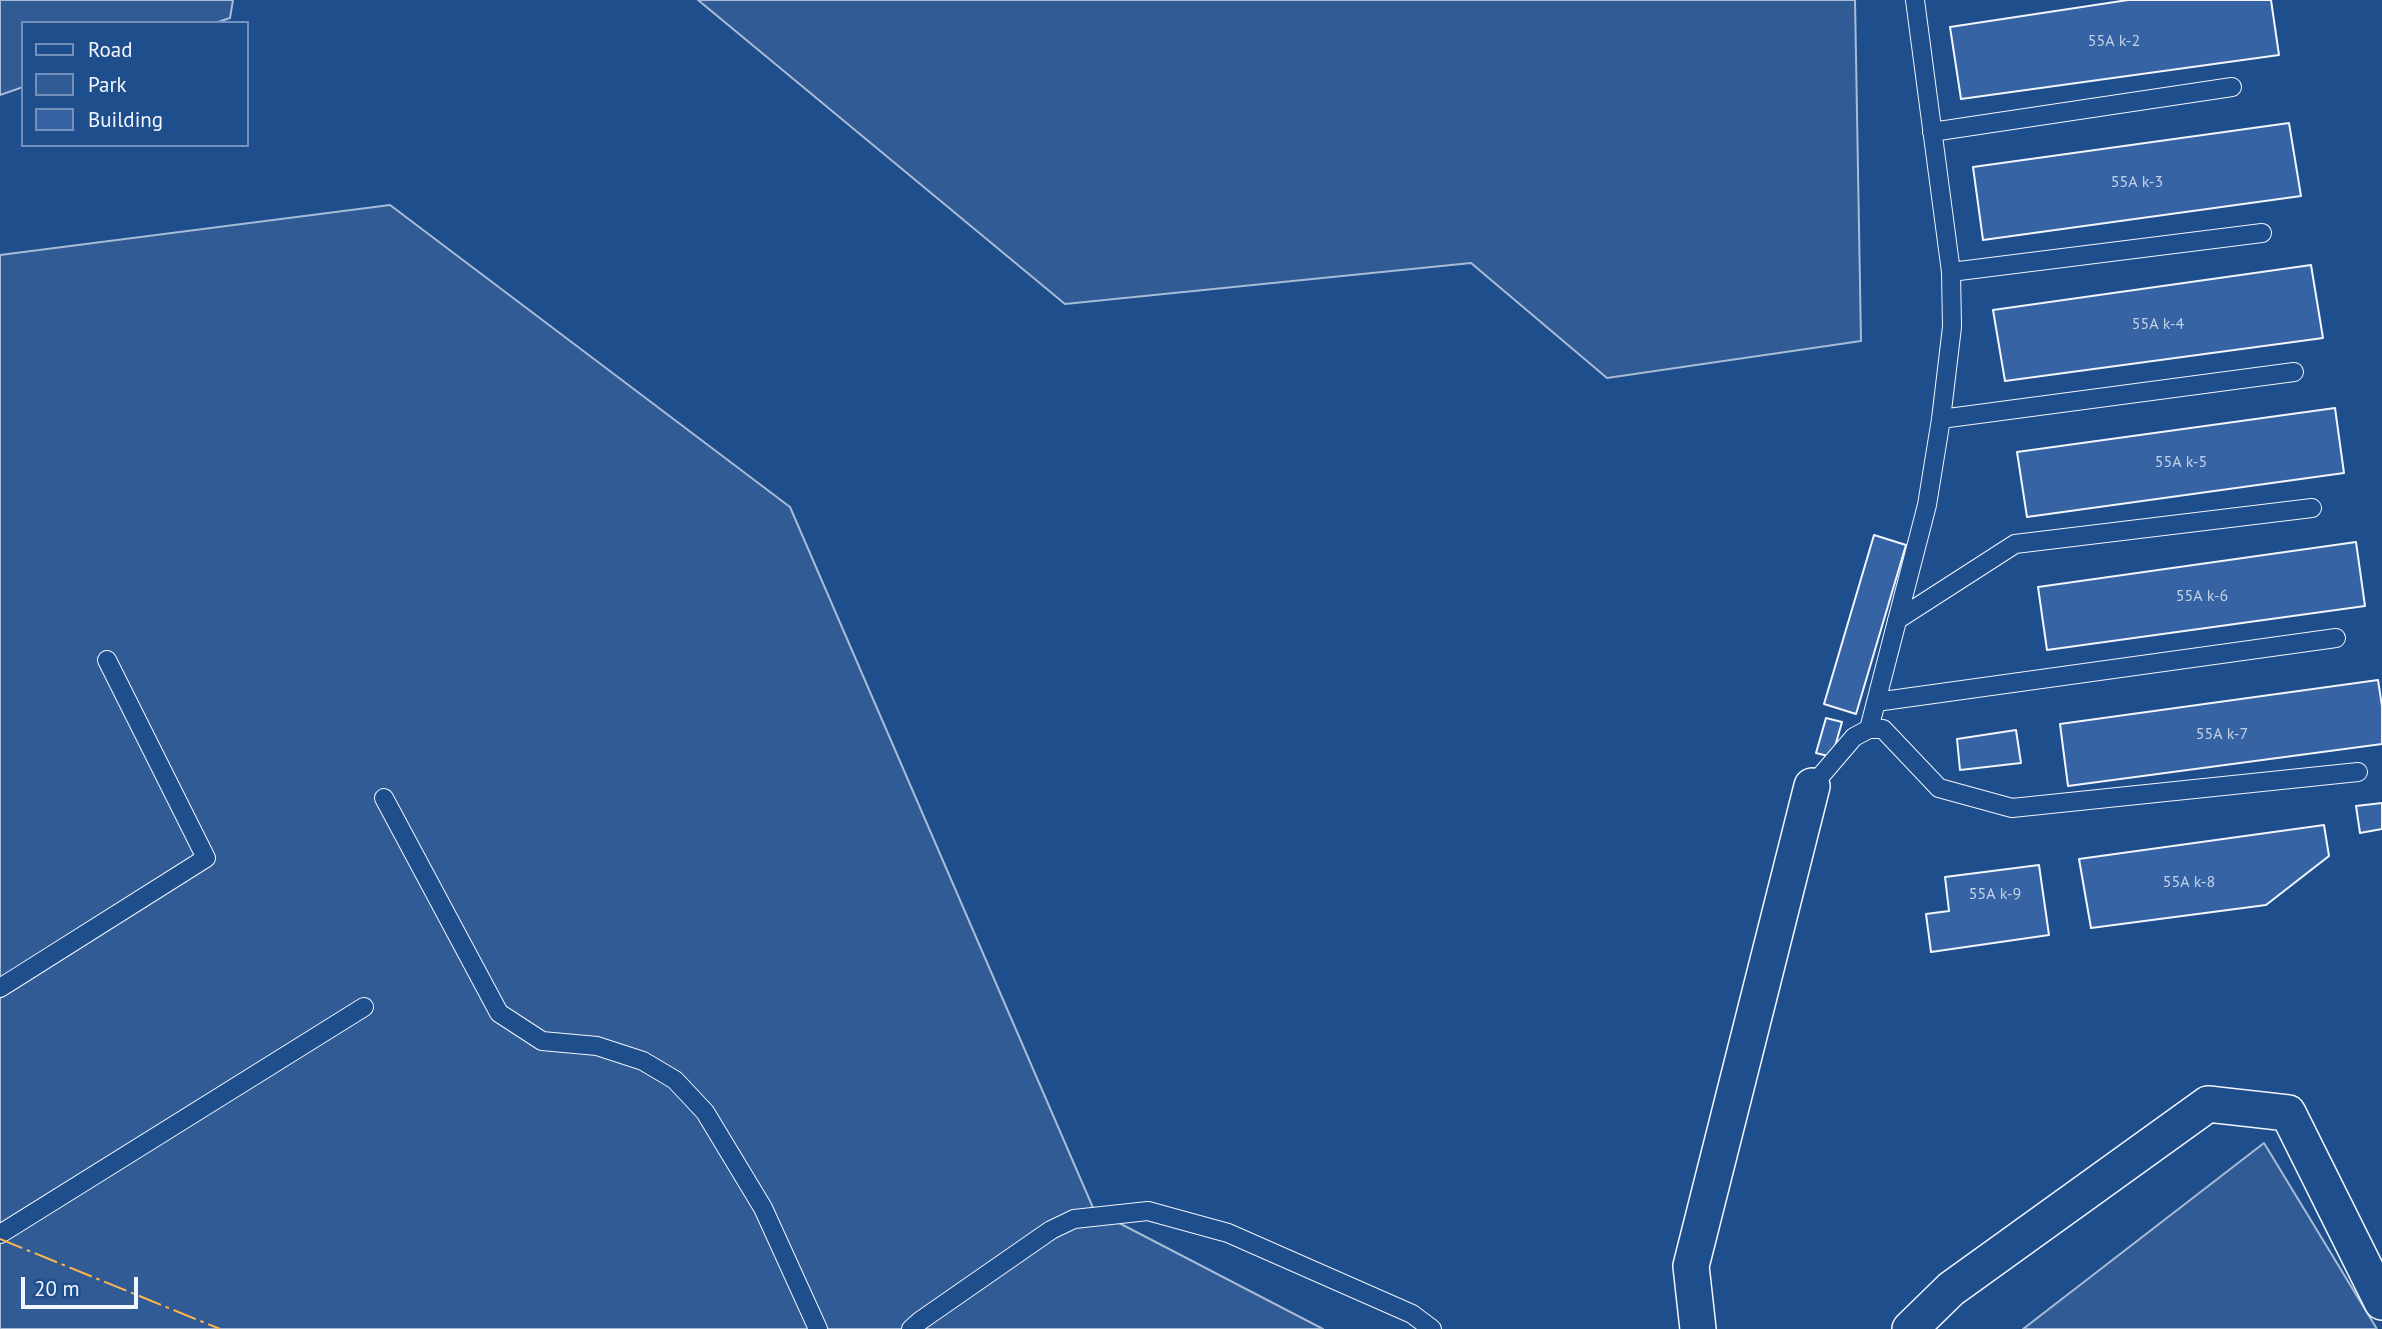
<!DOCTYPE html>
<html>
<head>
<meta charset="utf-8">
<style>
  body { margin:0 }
  #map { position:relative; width:2382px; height:1329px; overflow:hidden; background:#1f4e8c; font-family:"PT Sans",sans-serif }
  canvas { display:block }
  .legend { position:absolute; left:21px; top:21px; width:228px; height:126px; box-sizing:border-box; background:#1f4e8c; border:2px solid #7391ba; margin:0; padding:9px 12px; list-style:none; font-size:21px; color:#f2f6ff }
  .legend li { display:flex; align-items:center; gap:14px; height:35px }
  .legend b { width:35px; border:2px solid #7391ba }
  .scale { position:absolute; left:21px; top:1277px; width:117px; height:32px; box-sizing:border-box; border:4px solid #f2f6ff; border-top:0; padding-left:9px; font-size:21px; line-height:24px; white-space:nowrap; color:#f2f6ff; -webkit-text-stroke:5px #1f4e8c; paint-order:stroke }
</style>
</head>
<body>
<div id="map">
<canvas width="2382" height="1329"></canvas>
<ul class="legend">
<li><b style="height:9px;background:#1f4e8c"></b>Road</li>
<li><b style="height:19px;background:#305b95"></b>Park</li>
<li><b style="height:19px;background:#3563a3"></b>Building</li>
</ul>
<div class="scale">20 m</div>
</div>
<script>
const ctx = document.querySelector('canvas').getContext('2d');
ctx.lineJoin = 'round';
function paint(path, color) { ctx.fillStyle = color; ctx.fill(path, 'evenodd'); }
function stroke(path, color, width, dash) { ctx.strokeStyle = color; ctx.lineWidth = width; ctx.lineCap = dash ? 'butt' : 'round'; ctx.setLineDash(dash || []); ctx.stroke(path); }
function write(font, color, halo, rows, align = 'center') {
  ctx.font = font + ' "PT Sans",sans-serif'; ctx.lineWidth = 5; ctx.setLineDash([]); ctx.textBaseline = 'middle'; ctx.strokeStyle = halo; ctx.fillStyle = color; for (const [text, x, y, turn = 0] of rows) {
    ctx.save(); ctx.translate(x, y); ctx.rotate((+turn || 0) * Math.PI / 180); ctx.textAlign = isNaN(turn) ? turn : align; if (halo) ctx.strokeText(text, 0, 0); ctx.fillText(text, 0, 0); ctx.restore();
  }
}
const green = new Path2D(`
  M0 0H233L230 18 215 23H23V87L0 95Z
  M698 0H1855L1861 341 1607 378 1471 263 1065 304Z
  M390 205 790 507 1094 1210 1323 1329H0V255Z
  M2264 1143 2377 1329H2023Z`);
paint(green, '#305b95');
stroke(green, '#a8bbd7', 2);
const building = new Path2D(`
  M2128 0H2271L2279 55 1961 99 1950 27Z
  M2289 123 2301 196 1983 240 1973 167Z
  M2311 265 2323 338 2005 381 1993 310Z
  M2335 408 2344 473 2027 517 2017 452Z
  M1874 535 1906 545 1856 714 1824 704Z
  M2356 542 2365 606 2047 650 2038 587Z
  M2378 680 2382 706V744L2068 786 2060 724Z
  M1826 718 1842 722 1832 757 1816 753Z
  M2016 730 2021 763 1960 770 1957 739Z
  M2382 803V829L2360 833 2356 806Z
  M2324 825 2329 856 2266 905 2091 928 2079 859Z
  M2039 865 2049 935 1931 952 1926 914 1949 911 1945 877Z`);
paint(building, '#3563a3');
stroke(building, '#f2f6ff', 2);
const lane = new Path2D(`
  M1932 132 2232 87
  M1951 272 2262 233
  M1941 419 2294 372
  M1897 620 2015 544 2312 508
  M1876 702 2336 638
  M1869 729 1927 505 1941 419 1952 327 1951 272 1915 0
  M1812 786 1854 737 1869 729H1883L1939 788 2012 808 2358 772
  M384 798 499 1013 542 1041 597 1046 643 1061 675 1080 705 1112 763 1208 818 1329
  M0 988 206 858 107 660
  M0 1234 364 1007
  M911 1329 920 1321 1051 1230 1074 1219 1148 1211 1228 1233 1412 1314 1432 1329`);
const street = new Path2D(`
  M1698 1329 1691 1266 1812 786
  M1910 1329 1951 1289 2208 1104 2288 1113 2382 1302`);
stroke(lane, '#f2f6ff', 20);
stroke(street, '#f2f6ff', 38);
stroke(lane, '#1f4e8c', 18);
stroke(street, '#1f4e8c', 35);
stroke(new Path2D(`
  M0 1239 220 1329`), '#ffb74d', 2, [24, 5, 3.5, 5]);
write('16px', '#c3d1e8', null, [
  ["55A k-2",2114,41],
  ["55A k-3",2137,182],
  ["55A k-4",2158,324],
  ["55A k-5",2181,462],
  ["55A k-6",2202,596],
  ["55A k-7",2222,734],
  ["55A k-8",2189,882],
  ["55A k-9",1995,894]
]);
</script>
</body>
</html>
